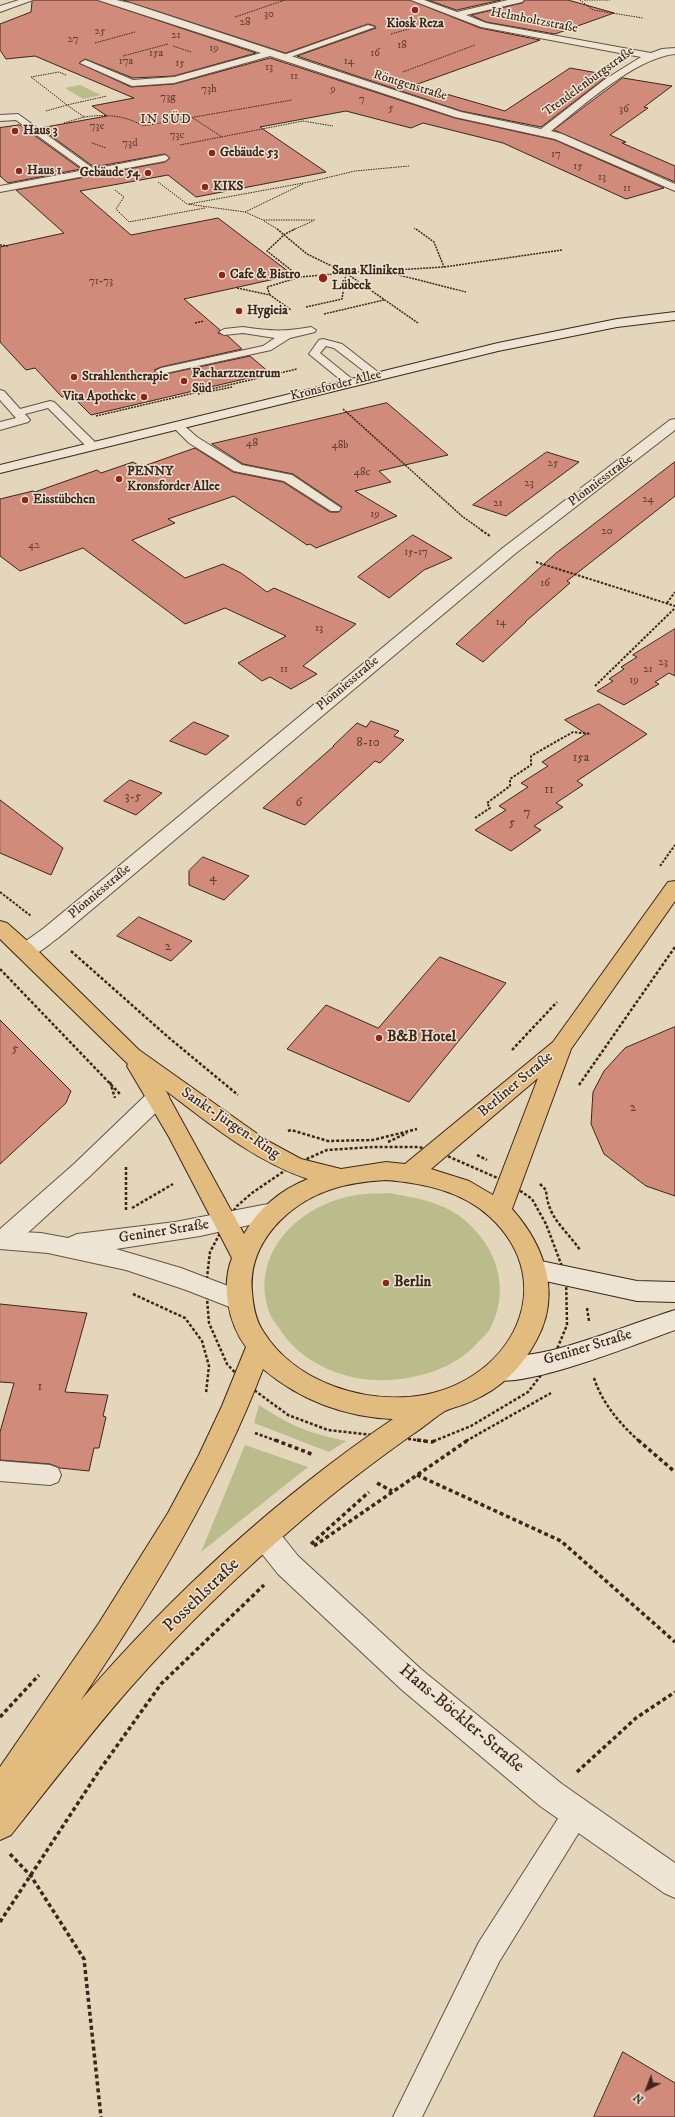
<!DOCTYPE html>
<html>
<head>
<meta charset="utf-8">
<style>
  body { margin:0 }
  #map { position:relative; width:675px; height:2117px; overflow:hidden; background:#e3d6bb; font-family:"IM FELL DW Pica",serif }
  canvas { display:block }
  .north { position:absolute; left:627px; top:2069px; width:40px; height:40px; -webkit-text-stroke:3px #ede4d3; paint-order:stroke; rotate:222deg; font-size:11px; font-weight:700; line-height:16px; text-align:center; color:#3e261b }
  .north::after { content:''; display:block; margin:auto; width:14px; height:18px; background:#3e261b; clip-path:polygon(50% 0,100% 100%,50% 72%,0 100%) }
</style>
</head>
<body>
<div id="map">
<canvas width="675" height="2117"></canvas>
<div class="north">N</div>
</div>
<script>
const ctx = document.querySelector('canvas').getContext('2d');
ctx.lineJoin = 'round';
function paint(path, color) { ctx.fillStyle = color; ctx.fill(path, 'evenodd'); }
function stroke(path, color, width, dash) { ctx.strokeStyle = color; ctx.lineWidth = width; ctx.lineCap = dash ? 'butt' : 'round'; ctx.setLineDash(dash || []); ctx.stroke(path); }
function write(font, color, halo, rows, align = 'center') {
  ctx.font = font + ' "IM FELL DW Pica",serif'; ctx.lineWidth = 3; ctx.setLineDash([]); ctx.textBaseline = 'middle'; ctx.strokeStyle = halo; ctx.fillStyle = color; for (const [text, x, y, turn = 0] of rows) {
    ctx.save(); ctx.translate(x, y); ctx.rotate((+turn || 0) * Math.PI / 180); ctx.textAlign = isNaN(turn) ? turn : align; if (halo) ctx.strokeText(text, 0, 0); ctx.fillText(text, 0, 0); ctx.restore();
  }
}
paint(new Path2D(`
  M80 85 101 95 83 99 65 88Z
  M388 1193C412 1197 438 1201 458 1215 494 1241 512 1285 491 1327 489 1332 483 1337 478 1342 461 1362 437 1372 412 1377 363 1388 306 1371 279 1328 276 1324 272 1319 270 1314 248 1256 297 1206 352 1196 363 1193 376 1194 388 1193Z
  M259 1405C291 1426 308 1433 346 1441L329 1452 254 1423Z
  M245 1445 308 1467 201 1552Z`), '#bbbc8b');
const building = new Path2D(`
  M34 0H97L256 53 174 76 133 78 85 59 79 63 131 87 174 84 270 58 455 118 555 140 664 188 626 199 503 143 423 123 411 128 346 111 260 127 326 172 196 197 168 175 80 191 131 235 218 218 293 275 184 299 220 330 218 333 228 336 242 349 161 367 154 370 161 375 250 356 270 373 91 415 71 395 62 397 35 368 26 370 0 342V247L64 233 16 190 165 162 170 158 165 154 94 167 40 128 107 116 92 106 134 98 35 56 6 59 0 50V24L31 12 32 2Z
  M123 0H410L480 28 540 40 415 85 505 111 570 68 609 75 541 127 461 111 297 56 376 28 375 26 368 24 286 53Z
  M428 0H501L457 10Z
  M526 0H568L614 13 555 34 486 22 471 15 522 3Z
  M623 78 672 86 644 107 648 108 610 135 626 142 622 143 675 166V182L554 130Z
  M20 125 81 169 8 183 0 176V128Z
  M387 403 448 455 379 471 391 482 355 491 397 516 316 548 310 544 307 545 234 496 168 519 175 523 132 540 185 578 223 564 241 573 267 592 274 588 356 624 303 666 317 674 291 689 270 677 262 681 238 663 286 636 225 608 185 624 83 548 20 571 0 556V499L33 491 35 492 97 470 101 473 133 462 141 467 195 448 233 472 283 482 330 512H339L342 507 293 474 243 464 212 444Z
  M547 452 579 462 506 516 473 505Z
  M675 462V496L567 581 570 583 525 622H526L483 662 456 644 555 554Z
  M413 535 452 558 424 570 389 598 358 577Z
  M675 629V676L669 673 655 682 659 684 624 705 597 691 613 681 609 679 624 669 621 667 637 657 633 655Z
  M599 704 647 734 577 781 583 785 556 803 563 807 534 826 541 830 511 851 475 830 506 810 499 806 528 787 521 783 548 766 542 762 586 734 565 720Z
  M371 721 399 731 394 736 404 740 380 763 375 761 305 825 263 808 334 746H333L357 723 366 727Z
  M194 722 229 736 206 755 170 741Z
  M130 780 162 793 136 815 104 801Z
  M0 800 63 848 51 875 0 853Z
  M203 857 249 876 224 900 189 885V871Z
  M139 917 192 941 171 961 117 936Z
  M440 957 506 983 409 1102 287 1049 326 1005 378 1028Z
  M0 1020 71 1091 66 1103 0 1164Z
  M675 1027V1196L646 1186 604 1154 591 1124 593 1092 604 1071 625 1048Z
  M0 1304 87 1313 65 1392 108 1395 103 1416 106 1417 99 1448H94L89 1471 60 1468 50 1464 0 1460V1432L14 1383 0 1382Z
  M623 2052 675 2083V2117H594Z`);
paint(building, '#d08b7b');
stroke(building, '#3e261b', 1);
const service = new Path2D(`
  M368 25 375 27 285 59 278 57Z
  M18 114 94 169 165 155 169 158 165 161 0 192V186L85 170 16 120 0 121V115Z
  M243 327C270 331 284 332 311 327L316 330 315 332 290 338 271 350 161 374 155 371 161 368 263 346 275 338 243 333 224 335 219 332 224 329Z
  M323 339 342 344 383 376 381 378H373L334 348 326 346 320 353 357 383 355 385H347L309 354 319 340Z
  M0 390 4 391 20 409 50 401 54 402 99 446 93 450 89 449 48 408 25 414 30 420 28 422 0 430V422L16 418 0 400Z
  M177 422 181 423 197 437 242 465 292 475 341 508 339 511H331L284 481 234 471 189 443 171 425Z
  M0 1461 50 1465 58 1468 61 1475 58 1482 50 1485 0 1481Z
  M577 1799 586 1803 590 1812 586 1821 499 1962 422 2117H393L479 1942 568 1803Z`);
const minor = new Path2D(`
  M19 0H33L0 12V6Z
  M98 0H116L130 3 461 112 541 129 604 80 641 57 481 27 411 0H424L457 12 508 0H524L522 2 466 15 486 23 651 53 662 49 675 48V54C635 58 583 106 551 131L562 134 675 184V191L555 139 455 117 270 56 174 83 132 86 80 63 85 60 88 61 133 80 174 77 261 53Z
  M675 419V430L516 553 58 938C46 946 34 960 19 956L16 951 19 946 44 928 504 547 670 420Z
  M158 1089 166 1091 169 1097 166 1103 90 1176 32 1229 12 1247 0 1248V1229L74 1164 150 1091Z
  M265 1524 275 1527 298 1556 422 1670 562 1784 675 1863V1898L664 1893 540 1806 402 1690 278 1574 255 1545 251 1536 255 1527Z`);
const tertiary = new Path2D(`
  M273 1203 281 1206 285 1212 281 1218 200 1236 116 1249 181 1268 249 1294 252 1301 249 1308 240 1311 186 1290 126 1270 48 1253 0 1249V1231L41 1233 68 1238 77 1234 175 1222Z`);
const secondary = new Path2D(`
  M675 312V320L617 327 498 351 0 473V465L498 343 617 319Z
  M536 1260 637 1281 675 1282V1302L637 1301 527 1277 524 1270 527 1263Z
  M675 1310V1330C639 1343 523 1390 491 1379L487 1371 491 1363C511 1356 533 1355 553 1350 595 1339 634 1323 675 1310Z`);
const primary = new Path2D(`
  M675 881V901L571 1049 512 1209C545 1246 562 1295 536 1341 522 1367 501 1388 474 1400 465 1405 454 1407 445 1411 435 1417 424 1427 413 1434 375 1461 338 1489 302 1520 241 1572 183 1628 130 1688 88 1736 50 1786 11 1835L0 1840V1767L99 1623 168 1513 198 1457 222 1406 246 1347C228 1323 221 1285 232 1258L169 1137 127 1066 128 1064 0 939V921L7 923 33 946 139 1050 266 1140 301 1159 341 1169 386 1162 405 1164 553 1042 668 882ZM538 1078 493 1195 469 1181 431 1169ZM165 1090C210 1124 254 1161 308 1179 280 1190 259 1208 244 1234ZM386 1180C423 1183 462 1191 490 1217 562 1284 511 1379 424 1395 366 1405 295 1383 263 1331 255 1319 253 1305 252 1291 248 1242 289 1203 332 1189 350 1183 368 1181 386 1180ZM263 1369C300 1400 345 1417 393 1419 278 1497 172 1594 81 1700 152 1595 218 1487 263 1369Z`);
stroke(service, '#675243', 2);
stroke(minor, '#675243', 2);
stroke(tertiary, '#675243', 2);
stroke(secondary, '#3e261b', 2);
stroke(primary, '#3e261b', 2);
stroke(new Path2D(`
  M580 0 593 10 643 18
  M584 0H610
  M235 17 285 0
  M391 34 423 25
  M95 43 135 32
  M173 46 191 52
  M123 56 168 44
  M403 72 475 45
  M66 75 59 72 31 77 67 105 107 96
  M46 111 67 105 84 117 64 123
  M84 117C105 114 125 115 143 126L292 100
  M193 118 222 137
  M92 143 106 148
  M180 145 303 121 333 126
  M158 182 187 204 245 212 263 220H315
  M115 190 124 197 116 209 129 222 205 208
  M189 204 309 182 355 171 409 166
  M245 212 303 184
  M264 221 279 230
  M414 228 417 230
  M293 230 313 221`), '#3e261b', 1, [1.5, 1]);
stroke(new Path2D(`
  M277 229 307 254 346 273
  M416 229 434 242 444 267
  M0 245 9 246
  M383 271 466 292
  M300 277 345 273
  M237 288 270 295 291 310
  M270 295 267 287 300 277 267 251 285 234 295 229
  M306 307 342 299 346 273
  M324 314 384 300
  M195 323 204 321
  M418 323 346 273 444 267 562 250
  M198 394 232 387
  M343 409 463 517 483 531
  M96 416 297 369`), '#3e261b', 1.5, [2, 1]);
stroke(new Path2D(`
  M481 530 490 536
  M536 562 675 606
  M667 603 675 592
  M595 686 675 608
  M475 818 490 808 487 803 510 786V779L531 765V756L573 732 591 734
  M660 866 675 845
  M0 892 31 916`), '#3e261b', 2, [2.5, 1.5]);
stroke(new Path2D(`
  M71 951 168 1037 238 1095
  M0 969 121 1095
  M512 1050 557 1002
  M110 1082 115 1098
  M579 1085 675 947
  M288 1131 291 1130 328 1141 373 1140 417 1129
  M388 1142 407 1133
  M477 1155 487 1160
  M126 1167V1210
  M540 1184 546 1190C548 1219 565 1228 580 1250
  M132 1208 173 1184
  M133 1294 185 1318 202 1341 209 1366 206 1393
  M587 1308 589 1321
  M594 1378C602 1403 620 1424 639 1441
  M255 1433 277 1441
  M426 1441 328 1430 288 1415 246 1384 227 1364 209 1323 206 1286 210 1252 226 1222 237 1206 252 1193 293 1165 327 1150 373 1147H418L436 1151 509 1183 532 1199 546 1224 566 1277 567 1325 552 1361 528 1392 471 1426 434 1441
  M466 1441 551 1393`), '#3e261b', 2.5, [3, 2]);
stroke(new Path2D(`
  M275 1440 314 1455
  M417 1440 432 1442 436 1440
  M638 1440 675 1472
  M417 1475 561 1541 675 1642
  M377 1483 392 1491
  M311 1544 369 1492
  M314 1546 468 1440
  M0 1717 39 1675
  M577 1772 636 1718 675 1692
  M10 1854 31 1876 84 1959 101 2117
  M0 1922 99 1771 161 1684 264 1585`), '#3e261b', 3.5, [4, 3]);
paint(service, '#ede4d3');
paint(minor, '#ede4d3');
paint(tertiary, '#ede4d3');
paint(secondary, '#ede4d3');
paint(primary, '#e2bb7e');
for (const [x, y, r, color] of [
  [415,10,4,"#8f2418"],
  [15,131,4,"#8f2418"],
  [212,153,4,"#8f2418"],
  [19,171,4,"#8f2418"],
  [148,173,4,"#8f2418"],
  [205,187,4,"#8f2418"],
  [222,275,4,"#8f2418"],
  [323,278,5,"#8f2418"],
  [239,311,4,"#8f2418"],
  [74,377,4,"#8f2418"],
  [184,381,4,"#8f2418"],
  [144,397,4,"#8f2418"],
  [119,479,4,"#8f2418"],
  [25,500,4,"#8f2418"],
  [379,1038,4,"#8f2418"],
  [386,1283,4,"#8f2418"]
]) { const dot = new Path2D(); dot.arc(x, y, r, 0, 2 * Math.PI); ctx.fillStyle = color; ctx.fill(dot); stroke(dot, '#ede4d3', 1.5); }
write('11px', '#623f33', null, [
  ["30",269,15],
  ["28",245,23],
  ["25",100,32],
  ["21",176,36],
  ["27",73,40],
  ["18",402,46],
  ["19",214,49],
  ["15a",156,54],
  ["16",375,54],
  ["17a",126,62],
  ["14",349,62],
  ["15",180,64],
  ["13",269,68],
  ["11",294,77],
  ["73h",209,90],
  ["9",333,90],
  ["73g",168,98],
  ["7",362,100],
  ["5",391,109],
  ["36",624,110],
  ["73e",97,127],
  ["73c",177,136],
  ["73d",130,144],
  ["17",556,155],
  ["15",578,167],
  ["13",602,178],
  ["11",627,189],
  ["71-73",101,282],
  ["48",252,444],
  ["48b",340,446],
  ["25",553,464],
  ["48c",362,473],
  ["23",529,484],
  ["24",648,500],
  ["21",498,504],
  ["19",375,515],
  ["20",607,532],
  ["42",34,546],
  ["15-17",416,553],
  ["16",545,584],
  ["14",501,623],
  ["13",319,629],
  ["23",663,663],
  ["11",284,670],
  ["21",648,670],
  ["19",634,681]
]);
write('13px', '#3e261b', '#ede4d3', [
  ["Helmholtzstraße",534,21,11],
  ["Trendelenburgstraße",589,82,-36],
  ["Röntgenstraße",410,86,17],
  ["Kronsforder Allee",336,386,-14],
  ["Plönniesstraße",601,481,-37],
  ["Plönniesstraße",348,684,-40],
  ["Plönniesstraße",100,892,-40]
]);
write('bold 13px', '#3e261b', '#ede4d3', [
  ["Kiosk Reza",415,24,"center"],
  ["Haus 3",23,131],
  ["Gebäude 53",220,153],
  ["Haus 1",27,171],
  ["Gebäude 54",140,173,"right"],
  ["KIKS",213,187],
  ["Sana Kliniken",332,271],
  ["Lübeck",332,286],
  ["Cafe & Bistro",230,275],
  ["Hygieia",247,311],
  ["Facharztzentrum",192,374],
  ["Süd",192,389],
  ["Strahlentherapie",82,377],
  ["Vita Apotheke",136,397,"right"],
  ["PENNY",127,472],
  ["Kronsforder Allee",127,487],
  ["Eisstübchen",33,500]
], 'left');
ctx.letterSpacing = '1px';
write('13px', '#3e261b', '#ede4d3', [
  ["IN SÜD",166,120]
]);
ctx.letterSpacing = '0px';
write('13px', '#623f33', null, [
  ["8-10",368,743],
  ["15a",581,758],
  ["11",549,790],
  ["3-5",133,797],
  ["6",299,803],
  ["7",527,813],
  ["5",512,823],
  ["4",213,878],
  ["2",168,947],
  ["5",15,1049],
  ["2",633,1108],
  ["1",40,1387]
]);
write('bold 15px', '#3e261b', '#ede4d3', [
  ["B&B Hotel",387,1038],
  ["Berlin",394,1283]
], 'left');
write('15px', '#3e261b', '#ede4d3', [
  ["Berliner Straße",516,1085,-40],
  ["Sankt-Jürgen-Ring",230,1124,34],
  ["Geniner Straße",164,1232,-9],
  ["Geniner Straße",588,1348,-17]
]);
write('18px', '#3e261b', '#ede4d3', [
  ["Possehlstraße",202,1596,-44],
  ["Hans-Böckler-Straße",461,1719,40]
]);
</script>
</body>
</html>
